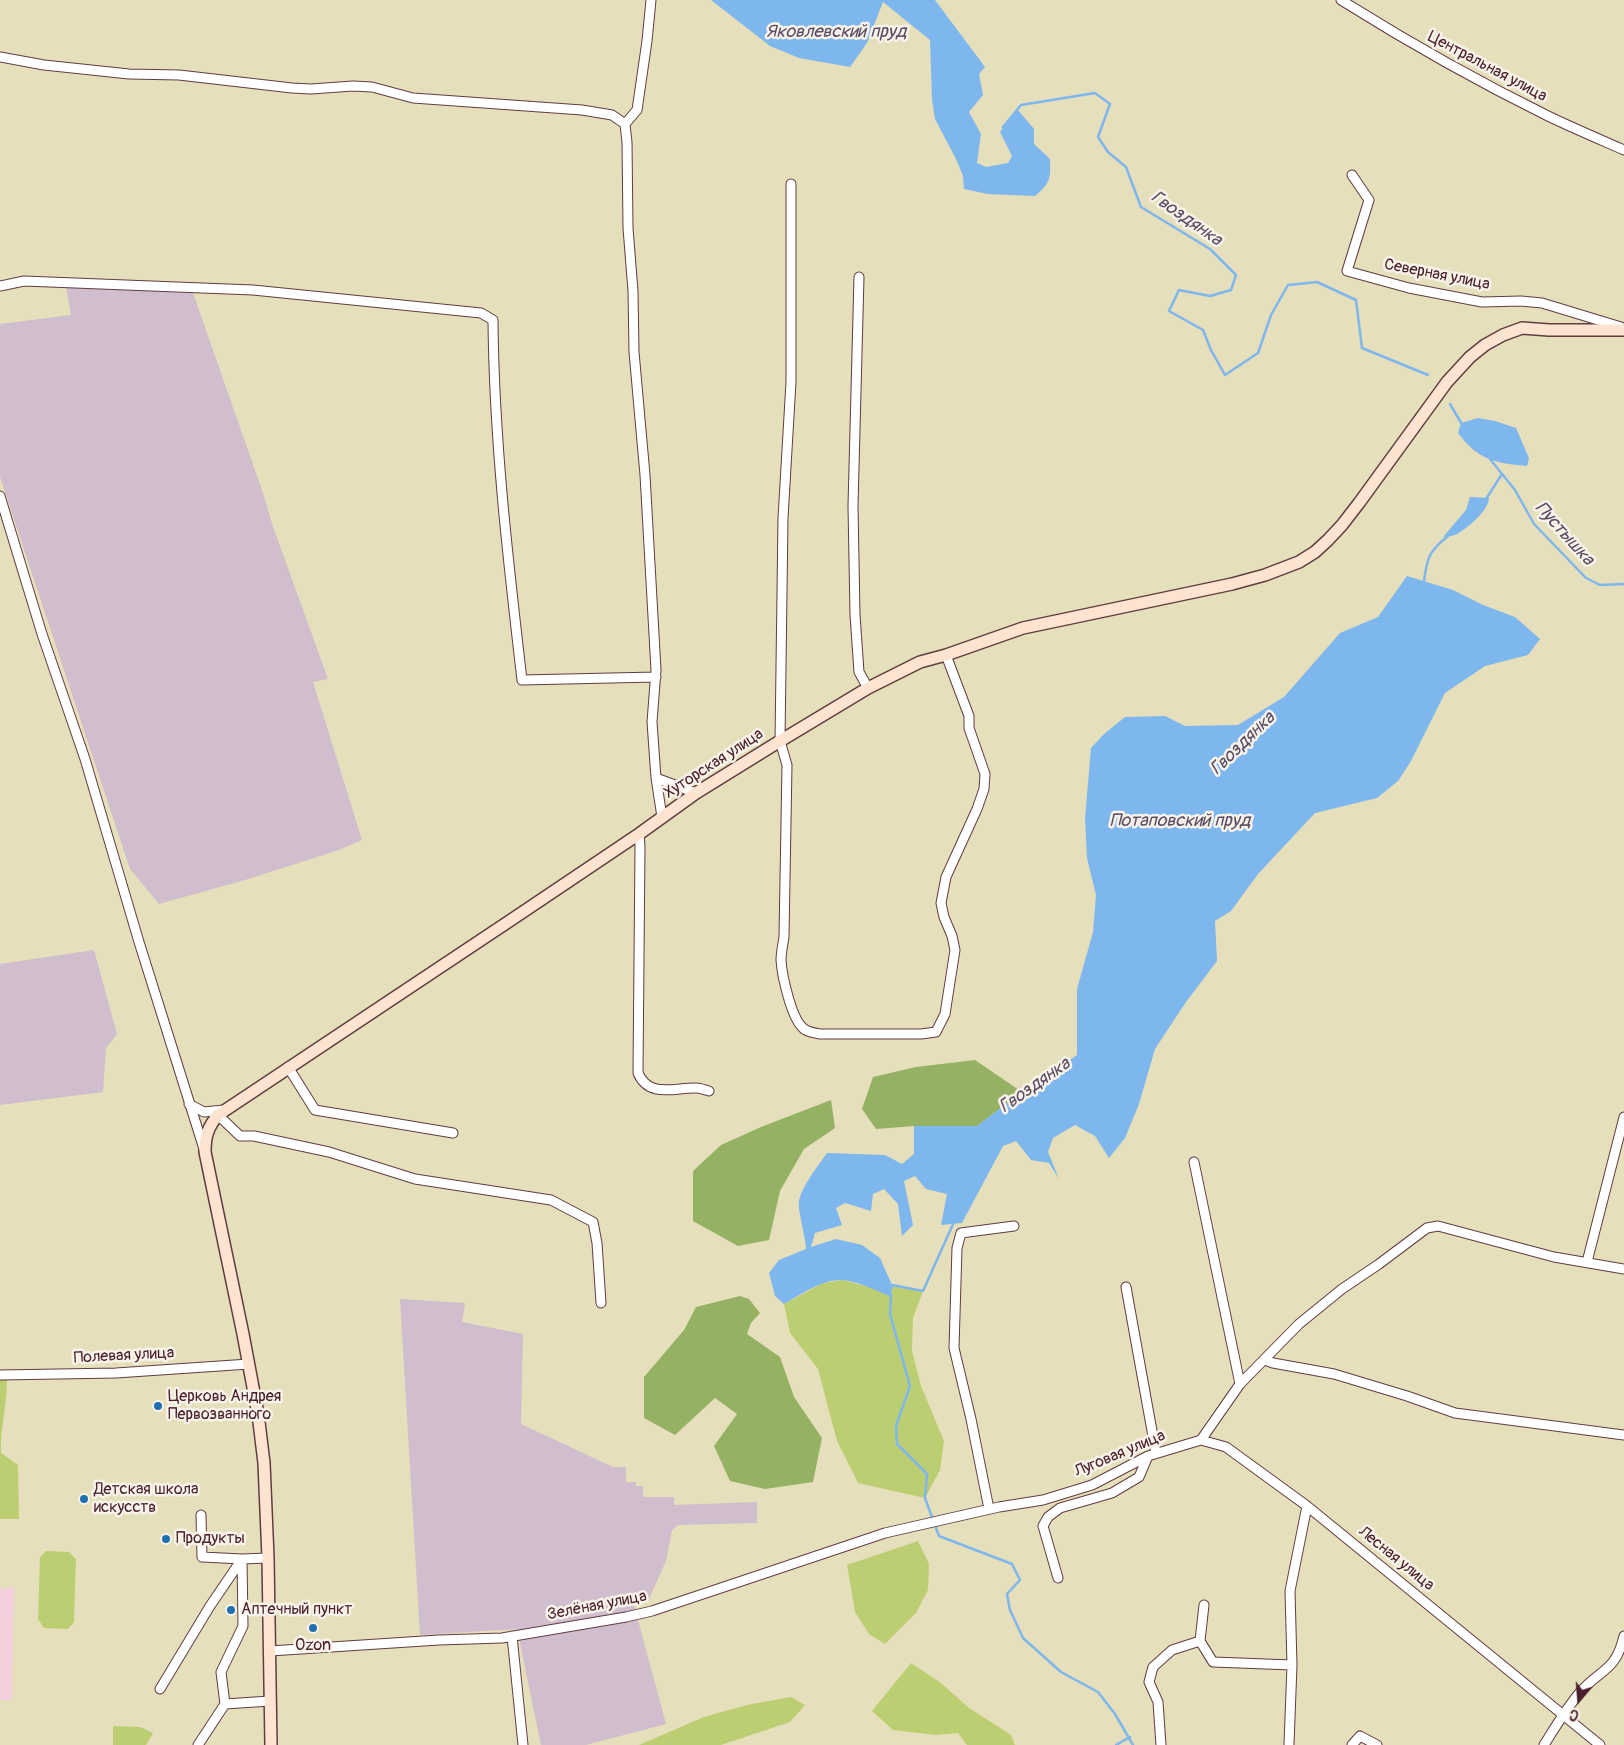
<!DOCTYPE html>
<html>
<head>
<meta charset="utf-8">
<style>
  body { margin:0 }
  #map { position:relative; width:1624px; height:1745px; overflow:hidden; background:#e6dfbb; font-family:Pangolin,sans-serif }
  canvas { display:block }
  .north { position:absolute; left:1554px; top:1675px; width:50px; height:50px; -webkit-text-stroke:4px #f7f3e8; paint-order:stroke; rotate:198deg; font-size:14px; font-weight:700; line-height:20px; text-align:center; color:#4a1f2b }
  .north::after { content:''; display:block; margin:auto; width:18px; height:22px; background:#4a1f2b; clip-path:polygon(50% 0,100% 100%,50% 72%,0 100%) }
</style>
</head>
<body>
<div id="map">
<canvas width="1624" height="1745"></canvas>
<div class="north">С</div>
</div>
<script>
const ctx = document.querySelector('canvas').getContext('2d');
ctx.lineJoin = 'round';
function paint(path, color) { ctx.fillStyle = color; ctx.fill(path, 'evenodd'); }
function stroke(path, color, width, dash) { ctx.strokeStyle = color; ctx.lineWidth = width; ctx.lineCap = dash ? 'butt' : 'round'; ctx.setLineDash(dash || []); ctx.stroke(path); }
function write(font, color, halo, rows, align = 'center') {
  ctx.font = font + ' Pangolin,sans-serif'; ctx.lineWidth = 5; ctx.setLineDash([]); ctx.textBaseline = 'middle'; ctx.strokeStyle = halo; ctx.fillStyle = color; for (const [text, x, y, turn = 0] of rows) {
    ctx.save(); ctx.translate(x, y); ctx.rotate((+turn || 0) * Math.PI / 180); ctx.textAlign = isNaN(turn) ? turn : align; if (halo) ctx.strokeText(text, 0, 0); ctx.fillText(text, 0, 0); ctx.restore();
  }
}
paint(new Path2D(`
  M14 1587 12 1700H0V1589Z`), '#f4cfdd');
paint(new Path2D(`
  M66 287 193 293 264 496 272 524 328 679 313 682 362 840 339 850 245 880 159 904 130 869 0 477V324L71 315Z
  M94 950 117 1034 106 1048 103 1092 0 1105V964Z
  M400 1299 465 1303 462 1322 523 1334 521 1424 613 1467H626V1482H636V1486H643V1497H674V1505L757 1502V1523L678 1525 672 1530 666 1561 648 1601 634 1605 666 1724 586 1745H541L517 1629 420 1635Z`), '#d0bdcd');
paint(new Path2D(`
  M843 1280 872 1288 891 1296 892 1285 923 1291 913 1318 912 1351 921 1386 944 1441 940 1470 925 1498 858 1483 837 1441 818 1369 790 1333 784 1304 823 1283Z
  M0 1380H7C7 1405 0 1429 1 1453L18 1465 19 1519H0Z
  M918 1541 929 1564 928 1590 916 1613 885 1644 869 1634 855 1612 847 1565Z
  M46 1551 69 1552 76 1559 74 1622 68 1629 44 1628 38 1619 40 1557Z
  M911 1663 941 1683 969 1708 1011 1735 1015 1745H967L958 1733 936 1735 893 1730 872 1711Z
  M791 1697 805 1705 790 1722 721 1745H639L704 1717 747 1705Z
  M113 1726 140 1727 153 1733 146 1745H113Z`), '#bcce72');
paint(new Path2D(`
  M975 1060 1022 1092 977 1126H914L876 1129 862 1109 873 1077 916 1067Z
  M831 1100 835 1128 804 1149 780 1191 769 1240 738 1246 693 1221V1171L721 1145 761 1127Z
  M740 1296 749 1299 760 1313 751 1323 747 1334 780 1357 794 1397 822 1438 813 1482 765 1489 730 1481 714 1446 737 1414 715 1398 675 1435 644 1418V1377L684 1330 696 1307Z`), '#95b164');
paint(new Path2D(`
  M711 0H935L985 67 979 74 983 95 969 112 981 134 977 163 986 167 1008 163 1012 156 1000 132 1018 110 1034 129V144L1050 159C1051 178 1050 184 1035 196L988 194 964 189 963 176 956 159 935 119 932 100 930 40 883 2 867 43 850 67 799 58 770 46Z
  M1478 418 1495 421 1516 428 1529 458 1527 466C1495 463 1478 460 1458 433L1461 423Z
  M1470 497 1489 498C1489 510 1466 530 1455 535 1451 536 1447 537 1443 537L1466 510Z
  M1407 576 1453 590 1483 605 1515 617 1540 639 1528 655 1485 666 1445 693 1411 761 1398 781 1377 798 1315 813 1258 874 1231 911 1215 921 1217 961 1186 1002 1155 1049 1139 1104 1125 1138 1109 1158 1095 1136 1075 1125 1053 1138 1048 1152 1059 1179 1049 1163 1031 1160 1016 1141 1003 1146 962 1223 941 1225 947 1194 926 1189 915 1176 904 1181 913 1225 902 1236 898 1204 884 1189 873 1194 871 1211 845 1203 836 1208 842 1225 815 1233 811 1247 836 1239 862 1245 880 1258 892 1285 891 1297C878 1291 857 1281 842 1280 821 1280 802 1294 784 1304L775 1296 769 1273 779 1260 806 1249C806 1238 797 1208 799 1201 802 1186 818 1166 827 1153L885 1155 902 1164 914 1154V1126H977L1022 1092 1077 1055V989L1093 932 1096 895 1087 858 1085 818 1091 748 1104 734 1125 717 1165 716 1185 726 1238 725 1284 697 1340 633 1378 617Z`), '#7eb6ee');
stroke(new Path2D(`
  M1004 129 1003 127 1021 105 1095 93 1110 104 1098 137 1108 152 1126 167 1141 207 1210 249 1236 275 1231 290 1210 296 1179 290 1169 311 1203 330 1211 350 1225 375 1258 353 1271 315 1288 285 1317 282 1356 300 1362 348 1428 375
  M1450 404 1463 426
  M1490 459 1515 490 1534 524 1586 578 1600 585 1624 584
  M1486 499 1502 474
  M1423 584 1424 581C1427 558 1429 551 1448 536
  M892 1287V1285L923 1291 954 1222
  M891 1295 890 1314 910 1386 896 1426 897 1444 927 1474 925 1498 939 1536 1012 1564 1020 1580 1007 1594 1010 1610 1023 1638 1061 1672 1098 1692 1115 1714 1133 1745
  M1116 1745 1130 1737`), '#7eb6ee', 2.5);
const minor = new Path2D(`
  M1341 0C1408 42 1477 81 1548 116 1573 128 1599 139 1624 150
  M0 57 44 65 129 74 179 75 292 88 311 89 353 86 372 87 413 98 582 110 612 115 625 124 627 142 628 228 633 291 634 352 645 475 656 670 652 722 656 778 662 817
  M625 124 637 110 647 41 651 0
  M1352 175 1369 200 1347 271 1409 288 1482 302 1521 301 1542 303 1621 327
  M791 184V382L783 518 780 741 787 765 784 937C783 944 781 953 781 960 782 976 791 1016 802 1027 806 1032 814 1033 820 1034H921L936 1032 945 1014 955 950 952 936 944 917 941 903 946 877 977 809 984 789 985 774 969 728V716L946 655
  M859 277 853 506 855 615 859 672 868 688
  M0 286 24 281 253 290 481 313 493 320C494 440 508 560 522 680L656 677
  M0 496 42 634 85 759 139 942 204 1149
  M656 778 696 793
  M639 834 640 846 638 1073C649 1099 676 1087 697 1088 700 1088 705 1090 709 1091
  M288 1067 315 1110 453 1133
  M189 1104 204 1112 224 1110
  M218 1115 240 1136H254L329 1152 415 1179 551 1200 593 1222 597 1243 601 1303
  M1194 1162 1240 1384
  M1587 1262 1624 1117
  M1126 1287 1156 1453
  M1265 1360 1273 1363 1334 1374 1407 1396 1455 1413 1624 1435
  M0 1375 116 1373 249 1364
  M1201 1440 1226 1447 1307 1506 1600 1745
  M989 1509 971 1419 954 1348 957 1248 961 1233 1014 1226
  M201 1515 202 1557 242 1559
  M1058 1578 1043 1526 1048 1517 1060 1508 1112 1493 1139 1477 1148 1456
  M1204 1605 1200 1641 1213 1662 1292 1665
  M512 1636 523 1745
  M270 1651 439 1640 502 1638 626 1617 652 1611 694 1597 885 1533 999 1507 1043 1500 1092 1485 1148 1456 1201 1440 1240 1384 1299 1324 1342 1289 1379 1264 1427 1228 1438 1226 1554 1257 1624 1269
  M160 1689 210 1606 242 1559
  M225 1704 221 1672 243 1626 242 1559 268 1558
  M1289 1744 1292 1665 1290 1591 1307 1506
  M198 1745 225 1704 270 1701
  M1161 1745 1158 1702 1149 1682 1153 1667 1172 1650 1200 1641
  M1352 1745 1360 1736 1377 1745
  M1544 1745C1556 1726 1567 1707 1582 1690 1603 1668 1616 1670 1624 1636`);
const secondary = new Path2D(`
  M271 1745 268 1558 264 1463 258 1414 243 1334 205 1152C205 1136 208 1127 218 1115L511 920 639 834 696 793 780 741 868 688 920 662 946 655 1023 628 1232 584 1265 575 1299 562 1315 552 1328 540 1342 525 1359 503 1447 382 1470 357 1485 345 1503 335 1522 328 1549 330H1624`);
stroke(minor, '#613c41', 11);
stroke(secondary, '#613c41', 14);
stroke(minor, '#fff', 9);
stroke(secondary, '#fde4d0', 11);
for (const [x, y, r, color] of [
  [158,1406,5,"#1f6fb2"],
  [84,1499,5,"#1f6fb2"],
  [166,1539,5,"#1f6fb2"],
  [231,1610,5,"#1f6fb2"],
  [313,1628,5,"#1f6fb2"]
]) { const dot = new Path2D(); dot.arc(x, y, r, 0, 2 * Math.PI); ctx.fillStyle = color; ctx.fill(dot); stroke(dot, '#f7f3e8', 2); }
write('16px', '#4a1f2b', '#f7f3e8', [
  ["Центральная улица",1487,67,28],
  ["Северная улица",1437,275,11],
  ["Хуторская улица",714,764,-33],
  ["Полевая улица",124,1356,-3],
  ["Луговая улица",1120,1454,-23],
  ["Лесная улица",1396,1559,39],
  ["Зелёная улица",597,1606,-11]
]);
write('16px', '#4a1f2b', '#f7f3e8', [
  ["Церковь Андрея",168,1397],
  ["Первозванного",168,1415],
  ["Детская школа",94,1490],
  ["искусств",94,1508],
  ["Продукты",176,1539],
  ["Аптечный пункт",241,1610],
  ["Ozon",313,1646,"center"]
], 'left');
write('italic 18px', '#5a4c66', '#f7f3e8', [
  ["Яковлевский пруд",836,32],
  ["Гвоздянка",1186,219,35],
  ["Пустышка",1564,534,48],
  ["Гвоздянка",1243,744,-44],
  ["Потаповский пруд",1180,821],
  ["Гвоздянка",1035,1086,-35]
]);
</script>
</body>
</html>
